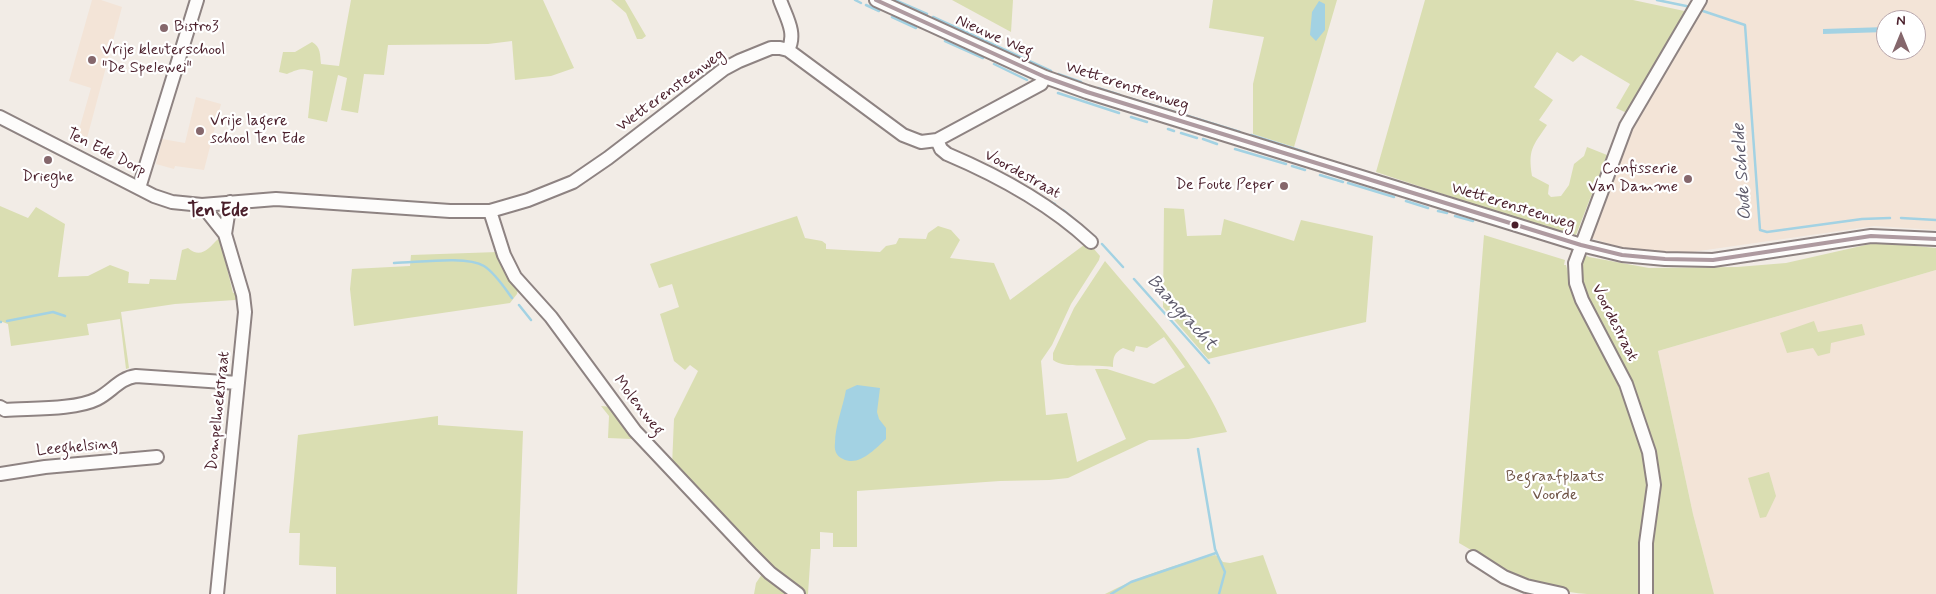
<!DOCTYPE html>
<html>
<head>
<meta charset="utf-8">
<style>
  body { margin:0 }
  #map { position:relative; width:1936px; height:594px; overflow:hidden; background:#f2ece6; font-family:Mynerve,sans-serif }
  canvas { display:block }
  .north { position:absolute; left:1876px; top:10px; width:50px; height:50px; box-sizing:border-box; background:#fff; border:1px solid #b7a5aa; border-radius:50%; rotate:0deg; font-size:14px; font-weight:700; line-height:20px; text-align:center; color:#4a1f2b }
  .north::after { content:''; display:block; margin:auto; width:18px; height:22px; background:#85676c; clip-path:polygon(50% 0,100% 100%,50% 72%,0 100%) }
</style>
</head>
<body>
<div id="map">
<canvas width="1936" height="594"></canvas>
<div class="north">N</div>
</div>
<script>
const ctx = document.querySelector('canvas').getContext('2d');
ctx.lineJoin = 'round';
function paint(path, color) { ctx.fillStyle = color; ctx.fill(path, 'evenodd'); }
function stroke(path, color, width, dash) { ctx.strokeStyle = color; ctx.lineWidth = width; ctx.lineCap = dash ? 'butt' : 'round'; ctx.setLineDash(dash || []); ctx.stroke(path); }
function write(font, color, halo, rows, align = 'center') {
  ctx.font = font + ' Mynerve,sans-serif'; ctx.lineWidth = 4.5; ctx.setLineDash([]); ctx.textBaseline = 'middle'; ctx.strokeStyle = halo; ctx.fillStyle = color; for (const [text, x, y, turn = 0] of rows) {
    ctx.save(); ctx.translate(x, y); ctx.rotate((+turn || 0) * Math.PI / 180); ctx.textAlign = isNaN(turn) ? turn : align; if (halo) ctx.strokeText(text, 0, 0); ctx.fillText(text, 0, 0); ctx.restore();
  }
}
paint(new Path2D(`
  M92 0H101L122 7 86 142 77 137 91 88 69 81Z
  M1706 0H1936V230L1874 226 1678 254 1622 248 1591 238 1632 127ZM1886 20H1916V50H1886Z
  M196 97 221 104 204 170 175 166 174 169 156 164 162 139 185 143Z
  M1936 270V594H1714L1693 514 1658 351Z`), '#f3e4d7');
paint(new Path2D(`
  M351 0H543L574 68 551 76 515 80 512 41 488 44 388 45 384 75 364 74 358 113 341 110 347 78 338 75 327 122 308 118 313 71C300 68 299 69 287 74L279 72 283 52H295L312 42C321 47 320 55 321 64L339 66Z
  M611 0H625L646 36 642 39H637L626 13Z
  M952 0H1013L1011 32Z
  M1213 0H1337L1294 147 1253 134V84L1264 37 1209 28Z
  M1425 0H1633L1689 12 1627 113 1616 108 1630 84 1581 55 1573 62 1557 52 1534 87 1553 100 1539 120 1547 125C1532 147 1528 150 1532 176L1549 185 1548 194 1551 197 1561 196 1569 185 1574 164 1584 156 1587 147 1607 155 1576 235 1519 219 1376 172Z
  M0 206 28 218 36 207 65 224 58 277 88 276 110 265 129 272 128 283 149 284 150 279 176 280 182 250 188 248C201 259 208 249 218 239L221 243 233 293 237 292 238 297 235 300 175 304 121 312 129 368 126 369 120 319 87 324 89 335 11 346 8 324 0 321Z
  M1164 208 1184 209 1187 236 1221 235 1224 219 1294 241 1301 220 1373 236 1366 322 1208 359 1163 307Z
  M797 216 805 238 822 241 826 244V249L880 252 886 246 896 244 899 238 926 239 928 233 938 226 951 230 960 240 950 258 994 263 1010 300 1088 242 1100 256 1099 260 1071 304 1052 345 1041 361 1046 415 1067 413 1077 462 1126 439 1095 369H1107L1154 384 1185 367 1164 337 1147 348 1136 346 1134 352 1123 348C1114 353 1113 357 1113 367 1097 364 1064 369 1053 360V353L1074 308 1105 261C1151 316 1200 366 1227 432L1188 439 1149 440 1068 478 1049 480 1000 481 857 491V547H833V533L820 532V549H811L808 594H802L784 581 672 466 674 419 698 371 690 365 685 370 674 361 660 314 679 307 672 284 659 288 650 264Z
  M1484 235 1565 260 1564 265H1566L1571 283 1614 375 1645 454 1647 472V494L1640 589 1638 594C1621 594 1604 594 1587 594 1541 591 1498 566 1459 543Z
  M1870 244H1896L1936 248V270L1658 351 1693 514 1714 594H1650L1654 450 1580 282 1579 265 1583 254 1589 257 1649 268 1737 267 1786 263Z
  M498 252 518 289 517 294 510 303 354 326 350 289 352 269 410 266 411 255Z
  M1814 321 1818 332 1862 324 1865 335 1831 343 1830 353 1818 356 1813 348 1787 353 1780 333Z
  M601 406 612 407 631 431 632 439 608 438 609 416Z
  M438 416V425L523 431 517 594H336V567L299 565 300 533H289L298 435Z
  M1769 472 1776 496 1766 517 1760 518 1748 478Z
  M1215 555 1219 557 1223 562 1230 563 1263 555 1277 594H1105C1140 576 1176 564 1215 555Z
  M764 571 793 594H754L756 583Z`), '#dadeb2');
paint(new Path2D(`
  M1319 1 1325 4V30L1316 41 1310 35 1312 12Z
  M1886 27V32L1823 34V29Z
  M857 385 880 388 877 412 879 419 886 428V439C875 449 859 467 843 459 836 456 834 450 835 443 835 426 843 407 846 390Z`), '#a3d2e3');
stroke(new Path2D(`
  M855 0 861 3
  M895 0 927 14
  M1657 0 1691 7
  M866 5 879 11
  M1703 11 1745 25 1760 230 1767 232 1862 219 1890 218
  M892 17 916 28
  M933 17 1051 71
  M945 41 983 58
  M994 64 1027 80
  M1058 74 1081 82
  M1098 88 1120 95
  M1058 93 1119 113
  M1129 98 1240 132
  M1131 117 1147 122
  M1168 129 1174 131
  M1181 133 1197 138
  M1251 135 1308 153
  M1203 139 1217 144
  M1235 149 1286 164
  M1292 166 1305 170
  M1320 175 1343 182
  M1348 183 1394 197
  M1047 200 1055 204
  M1406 201 1428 208
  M1063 210 1095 237
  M1438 211 1447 213
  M1455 216 1473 221
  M1901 218 1936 220
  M1102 244 1123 267
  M394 263C415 263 466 255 484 266 495 273 504 287 512 298
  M1134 279 1209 363
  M519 305 531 320
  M7 321 53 312 65 316
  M0 322H1
  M1198 449 1215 549 1225 572 1219 594
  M1111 594 1131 582 1216 553`), '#a3d2e3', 2.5);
const minor = new Path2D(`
  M780 0C786 17 797 33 788 50
  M876 0 1045 77 1087 92 1581 245 1622 255 1665 259 1713 260 1871 236 1936 239
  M0 117 154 196 172 202 202 205 276 199 450 211H490L528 200 573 182 608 158 724 69 739 61 771 48H780L788 50 903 135 921 142 937 140 1041 84 1045 77
  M937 140 941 149 947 154C999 176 1049 203 1091 242
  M139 188 197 0
  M202 205 225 234 243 295 245 312 217 594
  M490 211 504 255 515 277 551 317 635 431 752 555 770 573 798 594
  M225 234 230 202
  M0 407 5 410C30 408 75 410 97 399 111 392 120 378 136 376L238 383
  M0 474 45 467 157 457
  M1473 557 1504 577 1526 586 1562 594
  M1646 594V543L1654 485 1649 452 1626 384 1582 300 1576 283 1575 263 1626 126 1700 0`);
stroke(minor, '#8e8382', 16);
stroke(minor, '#fdfcfb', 12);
stroke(new Path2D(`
  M876 0 1045 77 1087 92 1581 245 1622 255 1665 259 1713 260 1871 236 1936 239`), '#ae9aa0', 4);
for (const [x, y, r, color] of [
  [164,28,5,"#85676c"],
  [92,60,5,"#85676c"],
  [200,131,5,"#85676c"],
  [48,160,5,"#85676c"],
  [1688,179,5,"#85676c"],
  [1284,186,5,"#85676c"],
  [1515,225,4.5,"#4a1f2b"]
]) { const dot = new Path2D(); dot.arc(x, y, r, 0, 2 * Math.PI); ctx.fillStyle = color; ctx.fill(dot); stroke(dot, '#fff', 2); }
write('16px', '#4a1f2b', '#fff', [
  ["Bistro3",174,28],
  ["Vrije kleuterschool",102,51],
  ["\"De Spelewei\"",102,69],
  ["Vrije lagere",210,122],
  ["school Ten Ede",210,140],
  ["Confisserie",1678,170,"right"],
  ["Van Damme",1678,188,"right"],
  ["Drieghe",48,178,"center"],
  ["De Foute Peper",1274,186,"right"]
], 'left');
write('16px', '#4a1f2b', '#fff', [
  ["Nieuwe Weg",994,37,24],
  ["Wetterensteenweg",1127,87,18],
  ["Wetterensteenweg",671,91,-36],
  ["Ten Ede Dorp",106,153,27],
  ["Voordestraat",1022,175,29],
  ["Wetterensteenweg",1513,207,17],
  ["Voordestraat",1614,323,63],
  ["Molenweg",638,406,52],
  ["Dompelhoekstraat",219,411,-84],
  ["Leeghelsing",77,448,-5]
]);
write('16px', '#705547', '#fff', [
  ["Begraafplaats",1555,478],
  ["Voorde",1555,496]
]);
write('italic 18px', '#5d5a6b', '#fff', [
  ["Oude Schelde",1743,172,-94],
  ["Baangracht",1181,313,48]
]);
write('bold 19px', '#4a1f2b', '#fff', [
  ["Ten Ede",218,212]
]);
</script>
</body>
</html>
